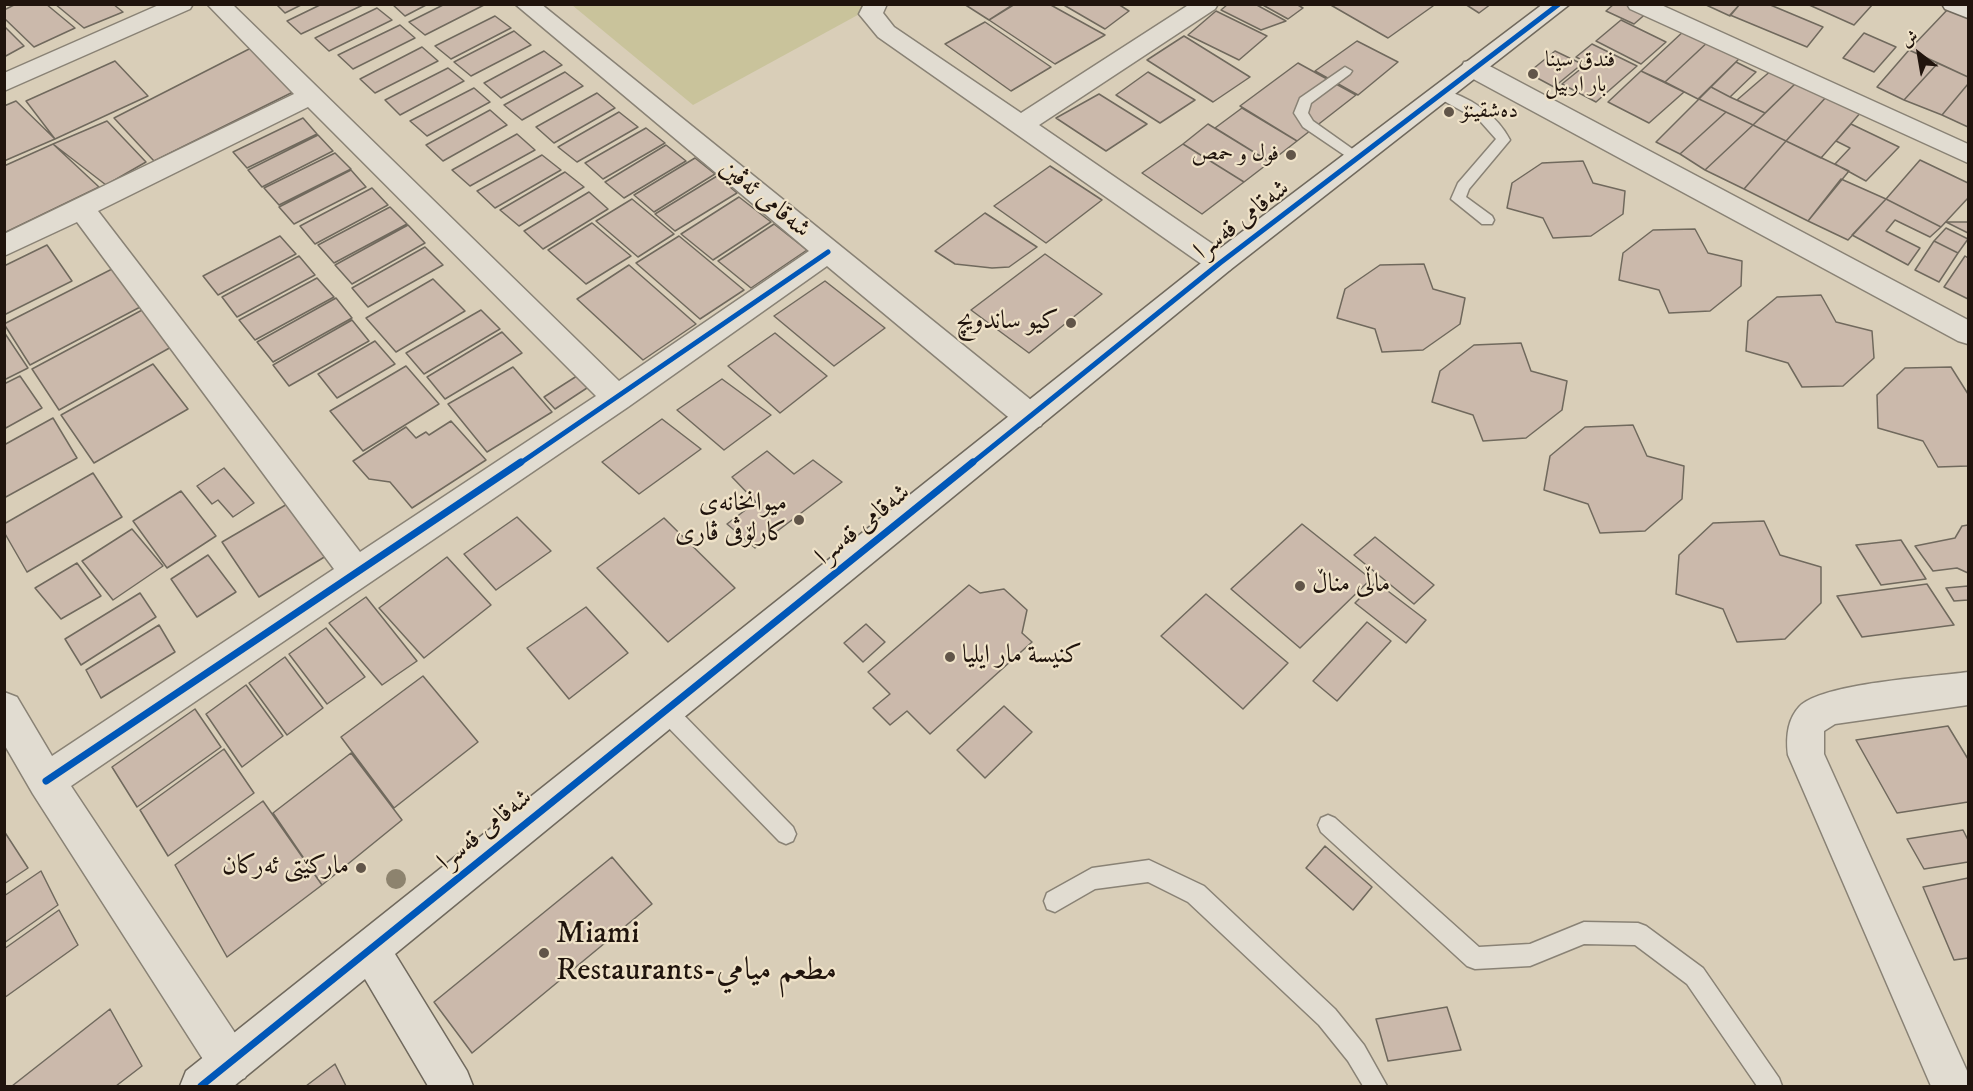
<!DOCTYPE html>
<html>
<head>
<meta charset="utf-8">
<style>
  body { margin:0 }
  #map { position:relative; width:1973px; height:1091px; overflow:hidden; background:#d9ceb8; font-family:"IM FELL DW Pica",Amiri,serif }
  canvas { display:block }
  .frame { position:absolute; inset:0; border:6px solid #20140d; pointer-events:none }
  .north { position:absolute; left:1889px; top:24px; width:60px; height:60px; -webkit-text-stroke:4px #efe2c8; paint-order:stroke; rotate:329deg; font-size:16px; font-weight:700; line-height:24px; text-align:center; color:#20140d }
  .north::after { content:''; display:block; margin:auto; width:21px; height:27px; background:#20140d; clip-path:polygon(50% 0,100% 100%,50% 72%,0 100%) }
</style>
</head>
<body>
<div id="map">
<canvas width="1973" height="1091"></canvas>
<div class="frame"></div>
<div class="north">ش</div>
</div>
<script>
const ctx = document.querySelector('canvas').getContext('2d');
ctx.lineJoin = 'round';
function paint(path, color) { ctx.fillStyle = color; ctx.fill(path, 'evenodd'); }
function stroke(path, color, width, dash) { ctx.strokeStyle = color; ctx.lineWidth = width; ctx.lineCap = dash ? 'butt' : 'round'; ctx.setLineDash(dash || []); ctx.stroke(path); }
function write(font, color, halo, rows, align = 'center') {
  ctx.font = font + ' "IM FELL DW Pica",Amiri,serif'; ctx.lineWidth = 4.5; ctx.setLineDash([]); ctx.textBaseline = 'middle'; ctx.strokeStyle = halo; ctx.fillStyle = color; for (const [text, x, y, turn = 0] of rows) {
    ctx.save(); ctx.translate(x, y); ctx.rotate((+turn || 0) * Math.PI / 180); ctx.textAlign = isNaN(turn) ? turn : align; if (halo) ctx.strokeText(text, 0, 0); ctx.fillText(text, 0, 0); ctx.restore();
  }
}
paint(new Path2D(`
  M572 5H876L693 105Z`), '#c9c39b');
const building = new Path2D(`
  M16 4H46L75 28 34 47 4 18V10Z
  M55 4H113L123 12 84 28Z
  M276 4H303L285 13Z
  M322 4H363V5L301 34 287 21Z
  M392 4H428L405 16Z
  M445 4 484 5 425 35 409 22Z
  M964 4H1014L989 20Z
  M1015 4H1049L1105 35 1055 64 989 20Z
  M1062 4H1118L1129 11 1105 29Z
  M1228 4H1255L1286 21 1261 30 1221 10Z
  M1261 4H1296L1303 8 1288 19Z
  M1329 4H1431L1433 6 1388 38Z
  M1465 4H1491L1479 13Z
  M1614 4H1634L1649 11 1634 24 1606 11Z
  M1704 4H1740L1730 16Z
  M1740 4H1768L1823 27 1807 47 1730 15Z
  M1807 4H1873L1854 25Z
  M377 8 392 20 329 51 315 38Z
  M1949 8 1968 17V77L1909 50Z
  M1216 11 1267 36 1239 60 1188 35Z
  M495 16 511 28 451 59 435 46Z
  M1621 20 1666 42 1641 64 1596 41Z
  M985 22 1051 67 1011 91 945 44Z
  M400 25 415 38 353 69 338 55Z
  M4 26 24 46 4 57Z
  M1686 29 1710 40 1665 82 1641 71Z
  M514 31 531 45 471 76 454 62Z
  M1864 33 1896 47 1874 72 1843 58Z
  M1184 36 1250 77 1213 102 1147 60Z
  M1710 40 1742 56 1698 99 1665 82Z
  M1357 41 1398 62 1358 95 1315 71Z
  M1592 44 1637 66 1596 102 1562 84 1588 63 1576 57Z
  M253 47 295 91 154 161 114 118Z
  M422 47 438 61 375 93 360 79Z
  M1909 50 1938 63 1904 100 1877 87Z
  M544 51 562 65 501 98 484 83Z
  M1555 51 1582 64 1554 87 1528 73Z
  M115 61 148 96 55 139 26 101Z
  M1736 62 1756 72 1730 97 1711 87Z
  M1298 63 1356 95 1297 141 1240 106Z
  M1938 63 1968 77V84L1942 115 1904 100Z
  M448 68 464 81 400 115 385 100Z
  M1773 69 1797 82 1765 113 1737 100Z
  M1641 71 1684 92 1649 123 1608 102Z
  M565 72 583 86 522 120 504 105Z
  M1148 72 1195 100 1160 123 1116 95Z
  M1797 82 1828 95 1786 141 1753 125Z
  M1968 84V127L1942 115Z
  M1711 87 1730 97 1765 113 1753 125 1699 99Z
  M474 88 490 102 427 136 410 121Z
  M597 93 615 108 554 143 536 127Z
  M1099 94 1147 124 1106 151 1056 118Z
  M1828 95 1862 111 1821 158 1786 141Z
  M1699 99 1726 112 1680 154 1656 142Z
  M16 101 55 139 4 161V106Z
  M1242 108 1297 141 1270 162 1215 128Z
  M490 110 507 125 443 161 426 145Z
  M619 112 638 127 577 162 558 147Z
  M1726 112 1753 125 1705 170 1680 154Z
  M303 118 317 134 247 168 233 152Z
  M107 121 146 162 106 185 53 144Z
  M1208 124 1270 162 1244 182 1183 144Z
  M1851 124 1899 147 1866 181 1835 164 1850 148 1836 141Z
  M1753 125 1786 141 1744 189 1705 170Z
  M646 128 665 143 603 179 585 163Z
  M517 134 535 150 470 186 452 170Z
  M318 135 333 151 262 187 248 170Z
  M1786 141 1849 171 1808 221 1744 189Z
  M53 144 99 187 4 233V166Z
  M1183 144 1244 182 1202 214 1142 173Z
  M666 145 686 161 624 198 605 182Z
  M335 153 351 169 279 205 264 188Z
  M542 155 561 170 495 208 477 191Z
  M695 158 715 174 654 212 634 195Z
  M1920 160 1968 183V198L1941 227 1886 199Z
  M1583 161 1593 183 1625 191 1623 214 1591 236 1553 238 1543 218 1507 208 1512 183 1542 163Z
  M1050 166 1102 200 1046 243 994 206Z
  M351 170 366 187 294 224 279 207Z
  M565 172 584 187 519 226 500 210Z
  M717 176 737 193 675 231 655 214Z
  M1841 179 1886 199 1848 240 1808 221Z
  M372 188 388 205 315 244 300 226Z
  M589 192 608 209 543 249 524 231Z
  M739 197 771 222 713 260 681 234Z
  M632 199 674 234 638 257 596 221Z
  M1886 199 1941 227 1930 237 1895 220 1886 231 1920 248 1908 265 1852 235Z
  M390 207 407 224 334 263 318 245Z
  M985 213 1037 247 1009 267 992 268 955 264 935 251Z
  M1946 222H1968V233Z
  M592 223 631 256 586 284 548 250Z
  M774 224 807 250 751 288 718 261Z
  M408 225 425 243 352 284 335 265Z
  M1946 228 1968 239 1958 253 1934 241Z
  M1695 229 1708 253 1742 261 1741 286 1710 311 1669 313 1659 290 1619 280 1623 253 1653 230Z
  M280 236 296 254 218 295 203 276Z
  M679 236 744 290 700 319 636 263Z
  M1934 241 1958 253 1939 282 1915 270Z
  M47 245 72 281 4 315V266Z
  M425 247 443 265 368 307 352 288Z
  M1045 254 1102 294 1029 353 971 310Z
  M299 256 315 275 237 317 222 297Z
  M1965 256 1968 258V299L1944 287Z
  M1424 264 1433 289 1465 298 1460 324 1423 350 1382 352 1375 329 1337 318 1345 289 1380 265Z
  M629 265 696 324 643 360 577 299Z
  M116 267 144 305 30 365 4 324Z
  M317 278 334 297 255 340 239 320Z
  M433 279 465 311 396 352 366 318Z
  M825 281 885 328 834 366 774 316Z
  M1821 295 1836 322 1872 331 1874 358 1843 386 1802 387 1788 363 1746 351 1748 321 1777 297Z
  M336 298 352 318 273 362 257 342Z
  M144 309 173 346 59 410 32 369Z
  M481 310 500 329 424 374 406 353Z
  M352 320 369 341 289 386 273 365Z
  M4 332 28 368 4 380Z
  M502 332 522 353 445 399 427 377Z
  M775 333 827 376 780 413 728 366Z
  M375 341 395 364 337 398 318 374Z
  M1521 343 1531 371 1567 381 1562 410 1526 438 1483 441 1473 415 1432 402 1440 371 1474 345Z
  M153 364 188 409 94 463 61 415Z
  M406 366 439 404 363 451 330 411Z
  M513 367 552 412 487 452 448 404Z
  M1951 367 1968 394V466L1938 467 1923 441 1878 428 1877 395 1905 368Z
  M580 374 590 386 555 409 544 397Z
  M20 376 42 408 4 429V384Z
  M722 379 771 415 724 450 677 410Z
  M53 418 77 458 4 498V445Z
  M662 419 701 449 639 494 602 462Z
  M451 421 486 460 412 508 390 482 369 479 353 461 406 427 416 438 426 432 429 435Z
  M1633 425 1647 456 1684 466 1682 499 1645 531 1600 533 1588 504 1544 490 1550 456 1585 427Z
  M767 451 794 474 813 460 842 482 755 548 727 524 756 502 732 477Z
  M224 468 254 503 233 517 218 500 212 504 197 486Z
  M93 473 122 517 27 572 4 532V524Z
  M181 491 216 536 167 568 133 521Z
  M289 503 326 556 259 597 222 542Z
  M517 517 551 551 496 590 464 554Z
  M664 518 735 588 668 642 597 568Z
  M1764 521 1780 555 1821 567V603L1785 639 1737 642 1723 609 1676 594 1679 555 1713 523Z
  M1302 524 1371 579 1300 648 1231 589Z
  M1968 525V573L1957 568 1933 571 1915 546 1955 538 1962 526Z
  M132 529 163 566 113 600 82 561Z
  M1375 537 1434 585 1414 604 1354 555Z
  M1901 540 1926 579 1881 585 1856 545Z
  M208 555 236 592 197 617 171 579Z
  M447 557 491 605 424 658 379 608Z
  M77 563 101 596 61 619 35 588Z
  M1376 582 1426 620 1406 643 1355 603Z
  M1927 584 1954 625 1862 637 1837 596Z
  M969 585 980 593 1004 589 1027 610 1022 633 1032 642 930 734 907 711 890 725 873 708 890 694 868 672Z
  M1968 586V600L1954 601 1946 588Z
  M140 593 156 617 81 665 65 639Z
  M1206 594 1288 663 1243 709 1161 636Z
  M366 597 417 661 382 685 329 623Z
  M586 607 628 653 569 699 527 648Z
  M1367 622 1391 641 1337 701 1313 681Z
  M866 624 885 642 863 662 844 643Z
  M159 625 175 652 101 698 86 670Z
  M326 628 365 677 327 704 289 654Z
  M285 657 323 708 287 735 249 683Z
  M423 676 478 742 394 808 341 737Z
  M246 685 283 736 242 767 206 714Z
  M1004 706 1032 732 985 778 957 750Z
  M195 709 221 747 137 807 112 767Z
  M1948 726 1968 759V802L1897 813 1856 740Z
  M224 749 254 793 168 856 140 810Z
  M351 753 402 820 322 885 273 813Z
  M263 801 322 885 227 957 175 865Z
  M1963 830 1968 840V862L1924 869 1907 839Z
  M4 831 28 868 4 884Z
  M1325 846 1372 887 1353 910 1306 868Z
  M612 857 652 904 472 1053 434 1002Z
  M41 871 58 905 4 943V896Z
  M1968 878V958L1954 960 1923 887Z
  M59 910 78 945 4 998V949Z
  M1447 1007 1461 1050 1388 1061 1376 1019Z
  M110 1009 142 1066 116 1086H12Z
  M335 1064 346 1086H306Z`);
paint(building, '#cbb9ab');
stroke(building, '#70695d', 1.5);
const lane = new Path2D(`
  M1345 67 1352 71 1350 74 1311 103 1308 113 1313 121 1361 155 1363 158 1361 161 1356 163 1303 127 1294 113 1300 98Z
  M1440 89C1468 96 1497 114 1510 140L1469 189 1466 197 1492 216 1494 220 1492 224H1482L1451 199 1458 183 1496 139 1480 121 1435 96 1433 93Z
  M666 702 673 704 793 827 796 834 793 841 786 844 779 841 659 718 656 711 659 704Z
  M1328 815 1335 818 1479 947 1530 944 1584 922 1638 923 1646 926 1703 968 1779 1078 1782 1086H1757L1687 984 1635 945 1584 944 1530 966 1475 969 1467 966 1321 832 1318 825 1321 818Z
  M1149 860 1204 886 1335 1009 1364 1045 1387 1086H1363L1348 1061 1319 1025 1188 902 1148 882 1095 889 1055 912 1047 909 1044 901 1047 893 1092 868Z`);
const street = new Path2D(`
  M161 4H193L190 9 4 91V73Z
  M207 4H232L619 381 809 251 515 4H541L1041 408 1045 417 1041 426 1030 429 1019 426 827 266 628 407 71 786 245 1048 251 1063 245 1078 230 1084 215 1078 33 794 4 744V692L17 697 52 756 334 569 77 222 4 256V234L294 94ZM308 107 596 396 360 552 98 211Z
  M864 4H887L883 13 894 27 1021 113 1190 4H1218L1215 9 1039 125 1230 256 1234 263 1230 270 1220 273 1210 270 878 37 859 14Z
  M1627 4H1659L1968 144V163L1630 9Z
  M1473 60 1482 62 1968 320V344L1958 341 1464 74 1461 68 1464 62Z
  M1968 672V705L1835 724 1824 731V754L1968 1073V1086H1931L1788 755C1786 739 1787 720 1799 707 1821 683 1933 677 1968 672Z`);
const secondary = new Path2D(`
  M1543 4H1570L1230 270 395 954 467 1071 473 1086H428L365 979 234 1086H180L186 1071 1210 256Z
  M1942 4H1968V18L1945 9Z`);
stroke(lane, '#898275', 3);
stroke(street, '#898275', 3);
stroke(secondary, '#70695d', 3);
paint(lane, '#e1dcd1');
paint(street, '#e1dcd1');
paint(secondary, '#e1dcd1');
stroke(new Path2D(`
  M519 464 828 252
  M971 464 1220 263 1559 4`), '#0057b8', 5);
stroke(new Path2D(`
  M46 781 521 462
  M201 1086 973 462`), '#0057b8', 7);
ctx.fillStyle = '#8d836e';
for (const [x, y] of [
  [396,879]
]) { ctx.beginPath(); ctx.arc(x, y, 10, 0, 2 * Math.PI); ctx.fill(); }
for (const [x, y, r, color] of [
  [1533,74,6,"#615549"],
  [1449,112,6,"#615549"],
  [1291,155,6,"#615549"],
  [1071,323,6,"#615549"],
  [799,520,6,"#615549"],
  [1300,586,6,"#615549"],
  [950,657,6,"#615549"],
  [361,868,6,"#615549"],
  [544,953,6,"#615549"]
]) { const dot = new Path2D(); dot.arc(x, y, r, 0, 2 * Math.PI); ctx.fillStyle = color; ctx.fill(dot); stroke(dot, '#efe2c8', 2); }
write('22px', '#20140d', '#efe2c8', [
  ["فندق سينا",1545,61],
  ["بار اربيل",1545,86],
  ["دەشقینۆ",1461,112],
  ["فول و حمص",1279,155,"right"]
], 'left');
write('26px', '#20140d', '#efe2c8', [
  ["شەقامی ئەڤین",764,200,39],
  ["شەقامی قەسرا",1243,221,-38],
  ["شەقامی قەسرا",864,526,-39],
  ["شەقامی قەسرا",486,831,-39]
]);
write('26px', '#20140d', '#efe2c8', [
  ["کیو ساندویچ",1059,323],
  ["میوانخانەی",787,505],
  ["کارلۆڤی ڤاری",787,535],
  ["ماڵی مناڵ",1312,586,"left"],
  ["كنيسة مار ايليا",962,657,"left"],
  ["مارکێتی ئەرکان",349,868]
], 'right');
write('32px', '#20140d', '#efe2c8', [
  ["Miami",556,935],
  ["Restaurants-مطعم ميامي",556,972]
], 'left');
</script>
</body>
</html>
